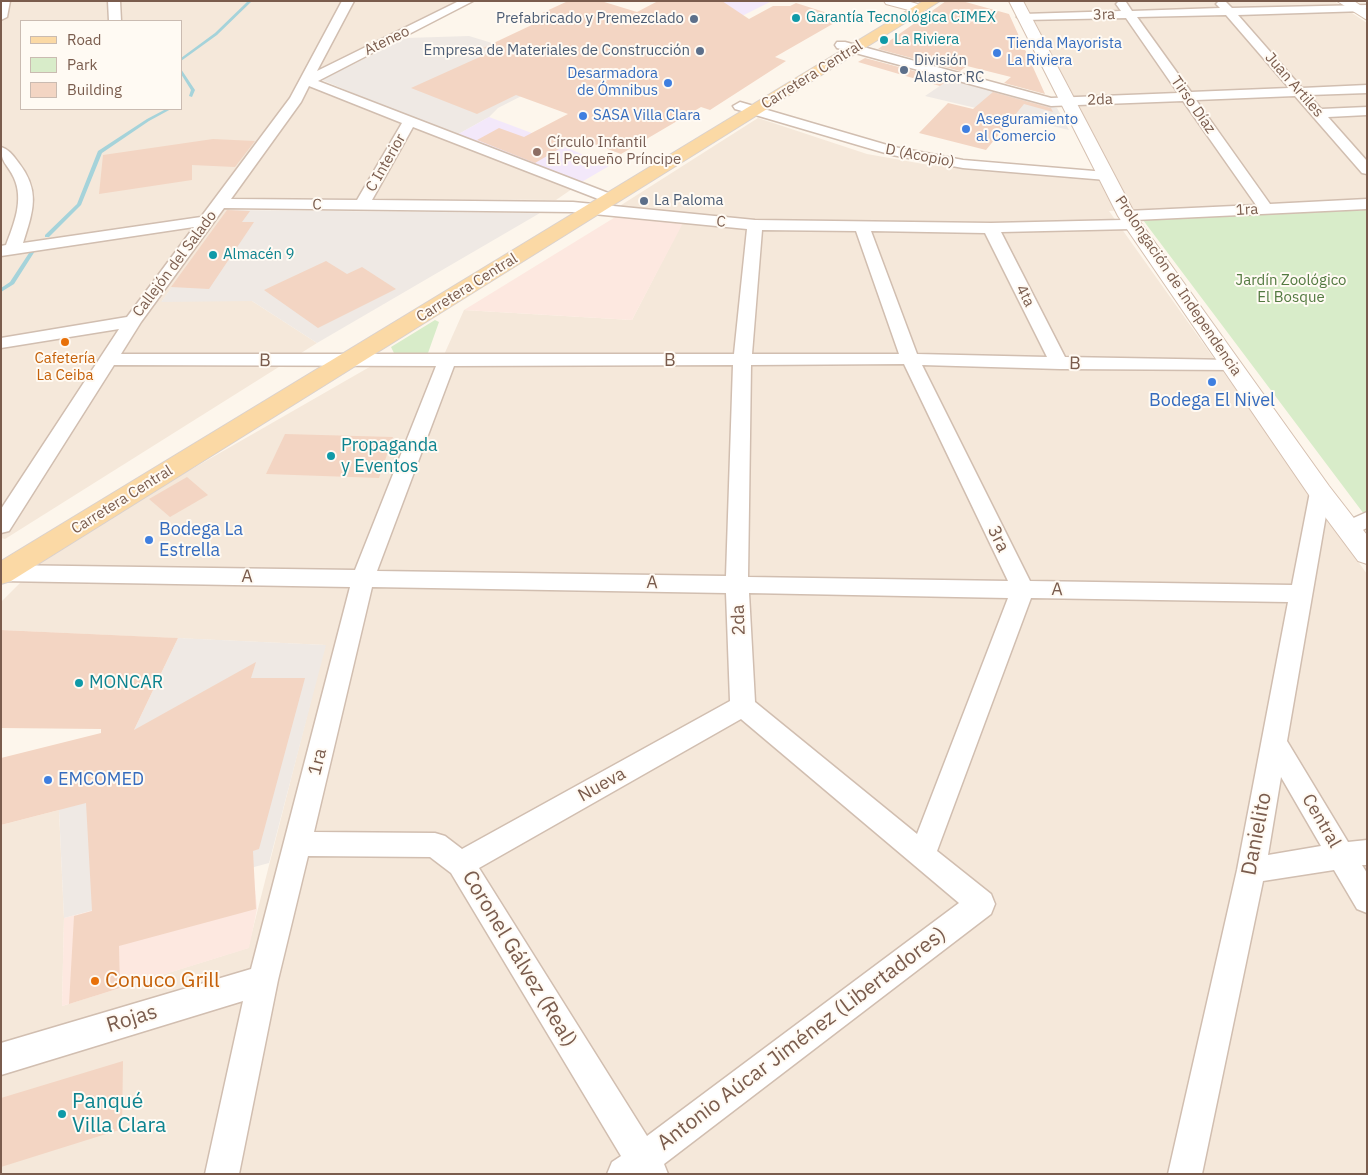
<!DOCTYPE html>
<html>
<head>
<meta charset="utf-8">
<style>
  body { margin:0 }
  #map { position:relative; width:1368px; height:1175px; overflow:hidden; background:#fdf6ec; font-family:"IBM Plex Sans",sans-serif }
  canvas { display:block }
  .frame { position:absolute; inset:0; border:2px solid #7a5c4d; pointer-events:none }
  .legend { position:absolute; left:20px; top:20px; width:162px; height:90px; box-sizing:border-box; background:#fffaf3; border:1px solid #cabbb1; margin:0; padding:6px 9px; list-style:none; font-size:15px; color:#7a5c4d }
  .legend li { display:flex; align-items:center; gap:10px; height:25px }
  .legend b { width:25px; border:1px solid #cabbb1 }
</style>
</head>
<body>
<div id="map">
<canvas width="1368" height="1175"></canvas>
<div class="frame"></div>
<ul class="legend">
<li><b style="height:6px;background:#fbd9a5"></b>Road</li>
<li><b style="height:14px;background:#d8ecc9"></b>Park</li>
<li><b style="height:14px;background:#f3d5c3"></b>Building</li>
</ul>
</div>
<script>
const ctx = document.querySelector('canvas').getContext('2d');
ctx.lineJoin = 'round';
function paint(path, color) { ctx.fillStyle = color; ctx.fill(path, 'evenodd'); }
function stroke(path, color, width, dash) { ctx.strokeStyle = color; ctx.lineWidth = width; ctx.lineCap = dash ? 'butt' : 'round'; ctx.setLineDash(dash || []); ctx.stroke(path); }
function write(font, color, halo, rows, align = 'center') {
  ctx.font = font + ' "IBM Plex Sans",sans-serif'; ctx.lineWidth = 4; ctx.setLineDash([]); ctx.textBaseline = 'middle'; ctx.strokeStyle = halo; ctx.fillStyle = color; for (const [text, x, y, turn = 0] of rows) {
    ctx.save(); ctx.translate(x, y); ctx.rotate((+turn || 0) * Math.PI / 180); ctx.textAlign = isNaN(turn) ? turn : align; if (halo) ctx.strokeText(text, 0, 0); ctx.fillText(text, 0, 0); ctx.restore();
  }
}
paint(new Path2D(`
  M1 1H459L300 82 572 189 556 200 238 198 162 301H252L317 343 5 539 1 538ZM21 21H181V109H21Z
  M1024 1H1334L1367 23V199L1109 211 1367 574V1174H1V825L59 810 64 918 62 1006 248 948 325 645 1 630V602L56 547 373 365 439 366 464 310 632 320 686 215 615 209 758 118 867 154 929 165 1118 181Z`), '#f5e8da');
paint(new Path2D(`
  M617 216 683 223 632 320 464 310Z
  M253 867 257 909 249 948 62 1006 64 918Z`), '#fde8e0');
paint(new Path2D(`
  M469 36 492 43 484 48 532 64 545 84 498 108 489 117 455 136 322 80 406 38Z
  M950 79 1057 108 1069 130 925 96Z
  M228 210 540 213 317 343 252 301 161 302Z
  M178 638 326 645 269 863 64 918 59 810 114 730H134Z`), '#efe9e4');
paint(new Path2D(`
  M672 1H772L736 19Z
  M489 117 545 138 609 166 580 183 455 136Z`), '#f3e8fa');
paint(new Path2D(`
  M1367 210V518L1143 220Z
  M435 320 439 322 428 353H394L391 347Z`), '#d8ecc9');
paint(new Path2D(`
  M248 1H252L217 35 181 61V58L215 33Z
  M181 69 195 90 192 97 189 96 191 90 181 74Z
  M166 109H171L149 121 102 153 81 205 49 237H45V235L77 204 98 151 147 119Z
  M31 250 35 251 14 284 1 292V288L10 282Z`), '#a5d3da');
paint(new Path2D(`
  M568 1H601L637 12 658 1H722L749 19 773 6H790L796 3 843 18 775 57 786 61 710 110 701 107 621 154 578 138 535 163 477 140 499 128 524 137 568 114 516 95 477 114 411 88 493 51 483 48 536 23 527 20Z
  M946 1H962L1009 14 1045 94 1004 83 1011 77 967 66 960 71 878 49Z
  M865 58 948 80 940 86 858 62Z
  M993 92 1051 108 1053 112 1024 104 986 150 919 133 948 103 973 109Z
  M213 139 255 141 235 167 192 165V180L99 194 103 155Z
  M227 210 250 211 242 222H254L209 289 171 287Z
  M326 261 347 274 362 267 396 289 318 328 264 290Z
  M285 434 393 437 379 478 266 474Z
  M187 477 208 495 170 517 149 499Z
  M1 630 178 638 134 730 256 662 251 678H305L259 849 253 851 256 909 119 946 120 988 69 1004 74 916 92 911 86 803 1 825V758L101 733V729L1 728Z
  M123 1061 122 1129 1 1167V1098Z`), '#f3d5c3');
const street = new Path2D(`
  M1 1H10L7 17 1 20Z
  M108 1H120L121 21H109Z
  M342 1H354L317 71 459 1H473L318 81 616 196 619 199 611 204 606 202 413 127 372 200 573 202 755 220 991 223 1123 220 1119 216 1127 211 1256 205 1183 101 1051 106 837 48 835 45 837 42H845L1051 98 1178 93 1126 18 1023 20 1017 17 1023 14 1121 11 1116 4 1119 1 1126 2 1132 11 1220 8 1216 4 1219 1 1226 2 1232 8 1367 5 1365 11 1238 15 1302 88 1367 85V93L1309 95 1321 109 1367 107V115L1328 117 1367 161V174L1362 173 1295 96 1196 100 1270 204 1367 199V209L1135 220 1140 224 1132 229 1001 232 1065 357 1232 360 1238 362 1241 366 1238 370 1060 369 922 365 1030 581 1292 585 1310 492 1313 487 1320 485 1327 487 1330 492 1287 741 1348 842 1367 840V865H1362L1367 873V913L1357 909 1334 870 1263 881 1202 1174H1168L1237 870 1288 602 1031 598 937 851 991 894 995 904 991 914 664 1164 668 1174H607L612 1162 621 1156 451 873 430 857 308 856 278 980 239 1174H205L243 1001 1 1075V1043L251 969 350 587 1 581V565L355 570 436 366 114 365 9 531 1 533V509L119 329 1 348V338L127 317 194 227 1 256V246L6 245C14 224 24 200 14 178 8 164 1 164 1 147 8 149 14 156 18 162 41 191 33 211 23 243L201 217 290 98ZM1226 15 1289 88 1191 92 1137 17ZM309 86 402 123 357 200 231 199 301 102ZM224 208 573 212 747 229 734 354H121L141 322ZM762 230 856 231 899 354H752ZM871 231 985 233 1047 357 917 354ZM904 364 1008 581 748 577 751 365ZM733 365 726 576 377 571 454 366ZM372 587 726 593 730 701 462 849 445 836 435 833 314 832ZM749 593 1008 598 917 834 755 702ZM741 719 959 903 647 1136 479 868ZM1281 777 1321 846 1268 855Z
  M740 102 894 147 963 160 1106 172 1113 176 1106 180 963 168 892 155 735 109 733 106Z
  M1367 512V528L1348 537 1340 534 1337 529 1340 524Z`);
const secondary = new Path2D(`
  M884 1H907L925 6 927 9 920 13 886 4Z
  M1009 1H1023L1136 216 1329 486 1367 535V564L1358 561 1311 498 1118 216Z
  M1337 1H1354L1367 10V20Z`);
const primary = new Path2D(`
  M923 1H940L11 581 1 584V561Z`);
stroke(street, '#d1beb0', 3);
stroke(secondary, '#d6c0b0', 2);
stroke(primary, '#dad1cd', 2);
paint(street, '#fff');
paint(secondary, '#fff');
paint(primary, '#fbd9a5');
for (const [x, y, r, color] of [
  [796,18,5,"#0f9aa8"],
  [694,19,5,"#5c6f8a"],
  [884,40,5,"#0f9aa8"],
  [700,51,5,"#5c6f8a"],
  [997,53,5,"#3f7fe0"],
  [904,70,5,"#5c6f8a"],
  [668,83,5,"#3f7fe0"],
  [583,116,5,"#3f7fe0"],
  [966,129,5,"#3f7fe0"],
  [537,152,5,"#8d6e63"],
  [644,201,5,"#5c6f8a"],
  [213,255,5,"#0f9aa8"],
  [65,342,5,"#e8710a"],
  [1212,382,5,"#3f7fe0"],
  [331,456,5,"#0f9aa8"],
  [149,540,5,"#3f7fe0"],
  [79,683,5,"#0f9aa8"],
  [48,780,5,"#3f7fe0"],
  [95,981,5,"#e8710a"],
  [62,1114,5,"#0f9aa8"]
]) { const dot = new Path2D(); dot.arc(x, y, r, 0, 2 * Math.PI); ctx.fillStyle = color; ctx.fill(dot); stroke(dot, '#fffaf3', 2); }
write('15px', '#7a5c4d', '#fffaf3', [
  ["3ra",1104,15,-2],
  ["Ateneo",387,41,-26],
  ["Carretera Central",812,75,-32],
  ["Juan Artiles",1294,85,49],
  ["2da",1100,100,-2],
  ["Tirso Díaz",1193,105,55],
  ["D (Acopio)",920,156,11],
  ["C Interior",386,163,-60],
  ["C",317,205,1],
  ["1ra",1247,210,-3],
  ["C",721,222,5],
  ["Callejón del Salado",175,264,-53],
  ["Prolongación de Independencia",1178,286,56],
  ["Carretera Central",467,288,-32],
  ["4ta",1025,296,63],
  ["Carretera Central",122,500,-32]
]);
write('15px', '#0d838f', '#fffaf3', [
  ["Garantía Tecnológica CIMEX",806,18],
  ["La Riviera",894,40],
  ["Almacén 9",223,255]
], 'left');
write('15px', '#4e5e75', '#fffaf3', [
  ["Prefabricado y Premezclado",684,19],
  ["Empresa de Materiales de Construcción",690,51],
  ["División",914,61,"left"],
  ["Alastor RC",914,78,"left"],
  ["La Paloma",654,201,"left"]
], 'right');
write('15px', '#366cbe', '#fffaf3', [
  ["Tienda Mayorista",1007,44],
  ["La Riviera",1007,61],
  ["Desarmadora",658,74,"right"],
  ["de Ómnibus",658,91,"right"],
  ["SASA Villa Clara",593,116],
  ["Aseguramiento",976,120],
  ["al Comercio",976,137]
], 'left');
write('15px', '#785e54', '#fffaf3', [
  ["Círculo Infantil",547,143],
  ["El Pequeño Príncipe",547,160]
], 'left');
write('15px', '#537a41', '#fffaf3', [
  ["Jardín Zoológico",1291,281],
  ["El Bosque",1291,298]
]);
write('15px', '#c56008', '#fffaf3', [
  ["Cafetería",65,359],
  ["La Ceiba",65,376]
]);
write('18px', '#7a5c4d', '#fffaf3', [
  ["B",265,361,1],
  ["B",670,361],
  ["B",1075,364,1],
  ["3ra",998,539,64],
  ["A",247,577,1],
  ["A",652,583,1],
  ["A",1057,590,1],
  ["2da",739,620,-92],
  ["1ra",318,762,-76],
  ["Nueva",602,785,-29],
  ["Central",1321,821,60]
]);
write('18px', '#366cbe', '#fffaf3', [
  ["Bodega El Nivel",1212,401,"center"],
  ["Bodega La",159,530],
  ["Estrella",159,551],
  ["EMCOMED",58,780]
], 'left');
write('18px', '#0d838f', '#fffaf3', [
  ["Propaganda",341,446],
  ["y Eventos",341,467],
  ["MONCAR",89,683]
], 'left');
write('21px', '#7a5c4d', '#fffaf3', [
  ["Danielito",1257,834,-79],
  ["Coronel Gálvez (Real)",519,959,59],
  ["Rojas",132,1019,-17],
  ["Antonio Aúcar Jiménez (Libertadores)",802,1039,-37]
]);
write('21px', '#c56008', '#fffaf3', [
  ["Conuco Grill",105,981]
], 'left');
write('21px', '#0d838f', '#fffaf3', [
  ["Panqué",72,1102],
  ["Villa Clara",72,1126]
], 'left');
</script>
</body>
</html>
